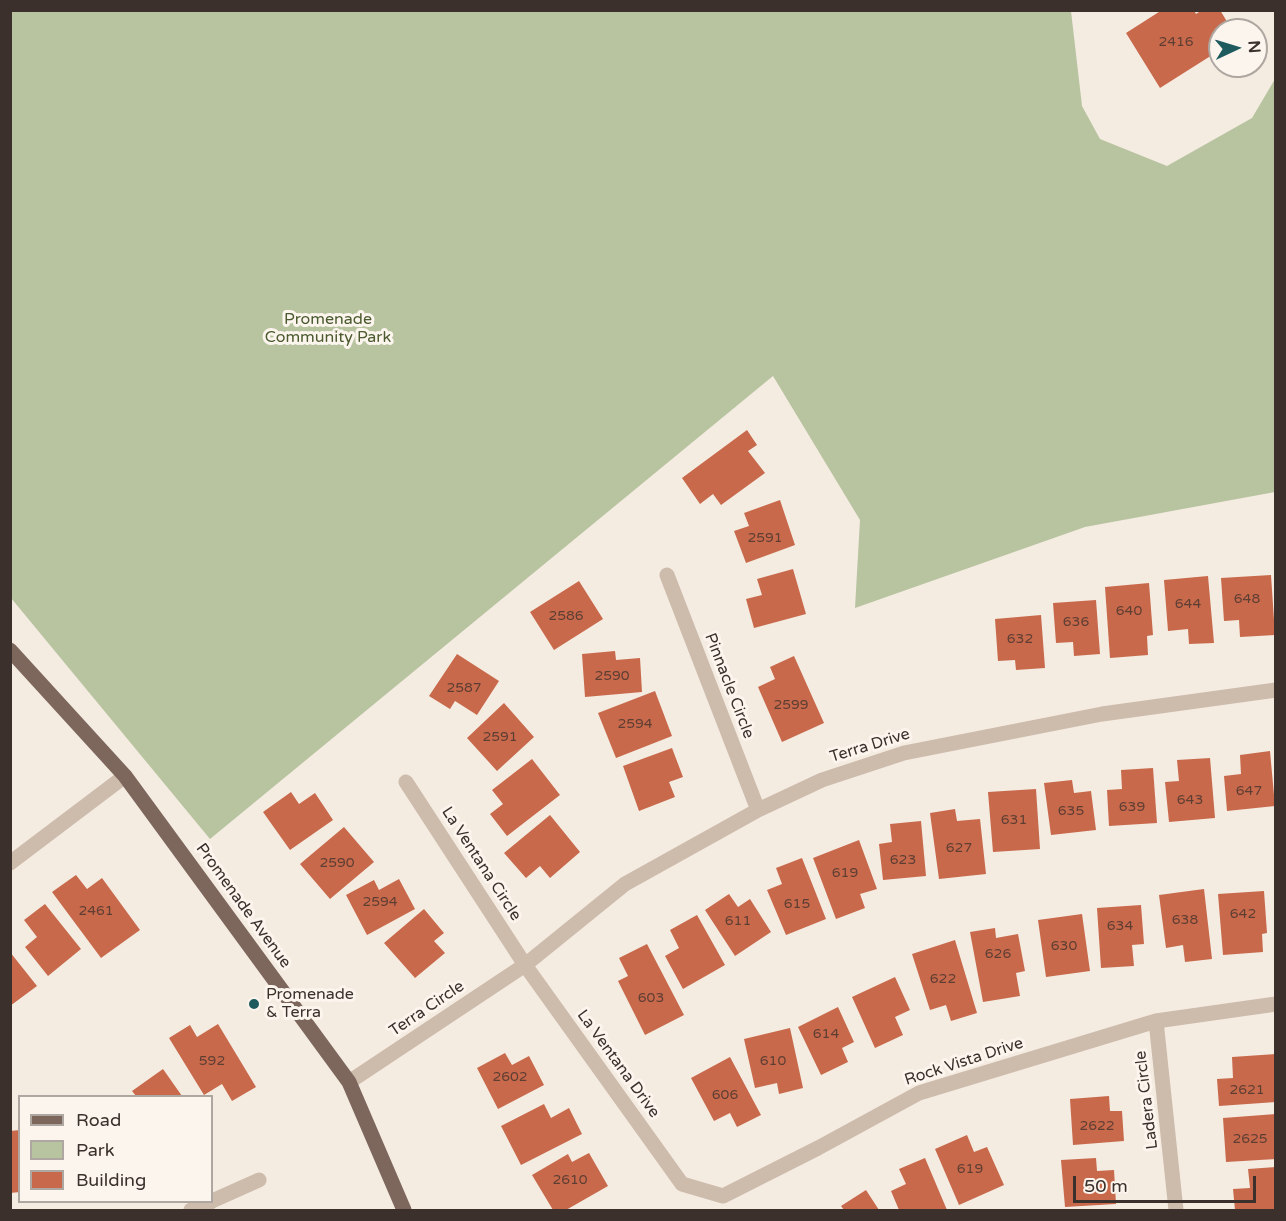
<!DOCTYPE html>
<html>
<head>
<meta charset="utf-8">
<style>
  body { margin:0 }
  #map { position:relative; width:1286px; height:1221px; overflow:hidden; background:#f4ebe1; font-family:"Varela Round",sans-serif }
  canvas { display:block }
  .frame { position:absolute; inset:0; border:12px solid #3b302b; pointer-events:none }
  .legend { position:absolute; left:18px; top:1095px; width:195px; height:108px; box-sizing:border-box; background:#fbf5ee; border:2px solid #aea6a0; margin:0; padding:8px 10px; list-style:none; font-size:18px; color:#3b302b }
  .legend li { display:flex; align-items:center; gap:12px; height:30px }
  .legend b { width:30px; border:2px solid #aea6a0 }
  .north { position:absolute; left:1208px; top:18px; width:60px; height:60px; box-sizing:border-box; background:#fbf5ee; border:2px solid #aea6a0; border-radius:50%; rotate:86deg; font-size:16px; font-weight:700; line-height:24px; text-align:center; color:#3b302b }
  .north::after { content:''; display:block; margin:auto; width:21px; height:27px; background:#1f5a5e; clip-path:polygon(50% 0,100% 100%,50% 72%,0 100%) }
  .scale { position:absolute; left:1073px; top:1176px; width:183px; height:27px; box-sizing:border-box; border:3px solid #3b302b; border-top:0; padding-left:8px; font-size:18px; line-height:21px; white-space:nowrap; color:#3b302b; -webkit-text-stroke:4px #fbf5ee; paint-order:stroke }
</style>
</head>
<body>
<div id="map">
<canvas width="1286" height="1221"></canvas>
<div class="frame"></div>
<ul class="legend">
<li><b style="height:8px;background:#7d675c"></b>Road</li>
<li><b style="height:16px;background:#b8c4a0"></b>Park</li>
<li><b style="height:16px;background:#c8694b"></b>Building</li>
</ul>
<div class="north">N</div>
<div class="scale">50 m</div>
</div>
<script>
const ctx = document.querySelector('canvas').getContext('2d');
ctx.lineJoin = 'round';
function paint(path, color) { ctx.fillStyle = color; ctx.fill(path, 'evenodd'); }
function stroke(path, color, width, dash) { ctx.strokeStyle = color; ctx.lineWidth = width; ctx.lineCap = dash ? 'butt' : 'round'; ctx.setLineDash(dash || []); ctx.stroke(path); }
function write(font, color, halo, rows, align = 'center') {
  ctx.font = font + ' "Varela Round",sans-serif'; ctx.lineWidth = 6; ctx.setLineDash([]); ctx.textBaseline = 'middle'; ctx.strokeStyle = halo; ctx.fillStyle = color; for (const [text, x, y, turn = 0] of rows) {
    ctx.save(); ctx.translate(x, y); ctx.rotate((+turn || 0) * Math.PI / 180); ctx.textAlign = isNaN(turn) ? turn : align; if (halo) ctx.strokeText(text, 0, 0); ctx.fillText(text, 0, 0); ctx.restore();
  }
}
paint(new Path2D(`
  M10 11H1071L1082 106 1100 139 1167 166 1252 118 1275 79V492L1085 527 855 608 860 520 773 376 210 839 11 598Z`), '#b8c4a0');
paint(new Path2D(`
  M1162 10H1194L1196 14 1202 10H1220L1232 30H1220V50L1160 88 1126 33Z
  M747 430 757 445 748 451 765 473 721 505 713 494 700 504 682 478Z
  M780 500 795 545 746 563 734 531 749 526 744 513Z
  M793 569 806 614 754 628 746 599 762 595 757 579Z
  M1271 575 1275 635 1240 637 1239 620 1224 621 1221 578Z
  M1208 576 1214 643 1189 644 1188 629 1168 631 1164 580Z
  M579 581 603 619 554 650 530 612Z
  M1149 583 1153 635 1147 636 1148 655 1110 658 1105 587Z
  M1096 600 1100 654 1074 656 1073 642 1056 643 1053 603Z
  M1041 615 1045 668 1016 670 1015 660 998 661 995 619Z
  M615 651 616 660 640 658 642 692 585 697 582 654Z
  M457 654 499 681 477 715 455 701 450 709 429 696Z
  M794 656 824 723 782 742 758 687 775 679 770 667Z
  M655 691 672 736 616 758 598 713Z
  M504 703 534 737 497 771 467 738Z
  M672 748 683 777 669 782 675 797 639 811 623 766Z
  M1270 751 1275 806 1227 811 1224 776 1241 774 1240 755Z
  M1210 758 1215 818 1169 822 1165 782 1179 781 1177 760Z
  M532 759 560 795 507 836 490 814 503 804 492 790Z
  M1153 768 1157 823 1109 826 1107 790 1122 789 1121 770Z
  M1072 780 1074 793 1091 791 1096 830 1051 835 1044 783Z
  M1036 789 1040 849 993 852 988 792Z
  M291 792 299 804 315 793 333 820 290 850 263 812Z
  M955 809 957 821 980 819 986 874 939 879 930 813Z
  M550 815 580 852 550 878 540 866 526 878 504 853Z
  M921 821 926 876 883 880 879 844 892 842 890 824Z
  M344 827 374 862 330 899 300 864Z
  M859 840 877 889 860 894 865 908 836 919 813 858Z
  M802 858 826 919 786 935 767 890 782 884 776 868Z
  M76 875 87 889 102 878 140 930 101 958 52 892Z
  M399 879 415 909 367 935 346 895 374 880 379 890Z
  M1204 889 1212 959 1185 962 1183 945 1166 948 1159 895Z
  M1264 891 1267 933 1262 934 1263 952 1223 955 1218 894Z
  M729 894 738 907 750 899 771 932 735 956 705 910Z
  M45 904 81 949 48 976 25 947 37 937 24 920Z
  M1141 905 1144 944 1132 945 1134 966 1101 968 1097 908Z
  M424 909 444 933 434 941 445 953 415 978 384 943Z
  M1082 914 1090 971 1046 977 1038 920Z
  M697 915 725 965 683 989 665 956 679 948 670 930Z
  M995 928 996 938 1018 934 1025 971 1016 973 1020 996 983 1002 970 932Z
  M955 940 977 1013 951 1021 946 1005 930 1010 912 954Z
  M647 944 684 1015 645 1035 618 981 628 976 619 958Z
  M10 952 37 986 10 1006Z
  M895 977 910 1010 895 1017 903 1035 875 1048 852 997Z
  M838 1007 854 1042 842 1048 848 1062 821 1075 798 1027Z
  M218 1024 256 1087 232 1101 222 1084 204 1095 169 1038 190 1025 197 1037Z
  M790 1028 803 1088 779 1094 777 1083 755 1088 744 1039Z
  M505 1053 512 1065 529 1056 544 1085 498 1109 477 1068Z
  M1276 1054V1102L1219 1106 1217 1079 1233 1078 1232 1057Z
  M730 1057 761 1115 737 1127 730 1113 714 1121 691 1078Z
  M163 1069 182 1096H136L132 1091Z
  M1109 1096 1110 1111H1122L1124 1141 1073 1145 1070 1099Z
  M544 1104 551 1118 569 1108 582 1134 521 1165 501 1126Z
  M1276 1114V1159L1226 1162 1223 1118Z
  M20 1130V1192L10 1193V1131Z
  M967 1135 974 1152 987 1147 1004 1185 959 1205 935 1149Z
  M589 1153 608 1186 566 1210H553L532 1175 568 1154 572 1162Z
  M925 1158 947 1210H899L891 1191 906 1184 899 1169Z
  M1096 1158 1097 1171 1114 1170 1116 1204 1065 1207 1061 1160Z
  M1276 1167V1210H1235L1233 1189 1250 1188 1248 1169Z
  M866 1190 879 1210H844L841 1206Z`), '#c8694b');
stroke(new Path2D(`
  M667 575 758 810
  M406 782 525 965 682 1184 723 1196 818 1148 919 1093 1156 1021 1276 1004
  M10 863 125 776
  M1156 1021 1176 1210
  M349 1082 525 965 625 884 758 810 822 780 904 753 1102 714 1276 690
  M212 1201 259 1180
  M191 1210 211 1202`), '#cdbbac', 15);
stroke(new Path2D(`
  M10 650 125 776 349 1082 404 1210`), '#7d675c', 15);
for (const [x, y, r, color] of [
  [254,1004,6,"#1f5a5e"]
]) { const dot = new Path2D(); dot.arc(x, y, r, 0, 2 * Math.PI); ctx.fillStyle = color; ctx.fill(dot); stroke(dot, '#fbf5ee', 2); }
write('14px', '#5e3e33', null, [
  ["2416",1176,42],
  ["2591",765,538],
  ["648",1247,599],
  ["644",1188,604],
  ["640",1129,611],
  ["2586",566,616],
  ["636",1076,622],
  ["632",1020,639],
  ["2590",612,676],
  ["2587",464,688],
  ["2599",791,705],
  ["2594",635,724],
  ["2591",500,737],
  ["647",1249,791],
  ["643",1190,800],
  ["639",1132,807],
  ["635",1071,811],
  ["631",1014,820],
  ["627",959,848],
  ["623",903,860],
  ["2590",337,863],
  ["619",845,873],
  ["2594",380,902],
  ["615",797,904],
  ["2461",96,911],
  ["642",1243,914],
  ["638",1185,920],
  ["611",738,921],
  ["634",1120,926],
  ["630",1064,946],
  ["626",998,954],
  ["622",943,979],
  ["603",651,998],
  ["614",826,1034],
  ["592",212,1061],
  ["610",773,1061],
  ["2602",510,1077],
  ["2621",1247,1090],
  ["606",725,1095],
  ["2622",1097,1126],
  ["2625",1250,1139],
  ["619",970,1169],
  ["2610",570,1180]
]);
write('16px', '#4a5a2e', '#fbf5ee', [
  ["Promenade",328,320],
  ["Community Park",328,338]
]);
write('16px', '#3b302b', '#fbf5ee', [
  ["Pinnacle Circle",729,686,69],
  ["Terra Drive",870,746,-17],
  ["La Ventana Circle",481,864,57],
  ["Promenade Avenue",243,906,54],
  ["Terra Circle",427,1009,-34],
  ["Rock Vista Drive",964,1062,-18],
  ["La Ventana Drive",618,1064,54],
  ["Ladera Circle",1147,1100,-97]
]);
write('16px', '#3b302b', '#fbf5ee', [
  ["Promenade",266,995],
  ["& Terra",266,1013]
], 'left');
</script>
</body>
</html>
